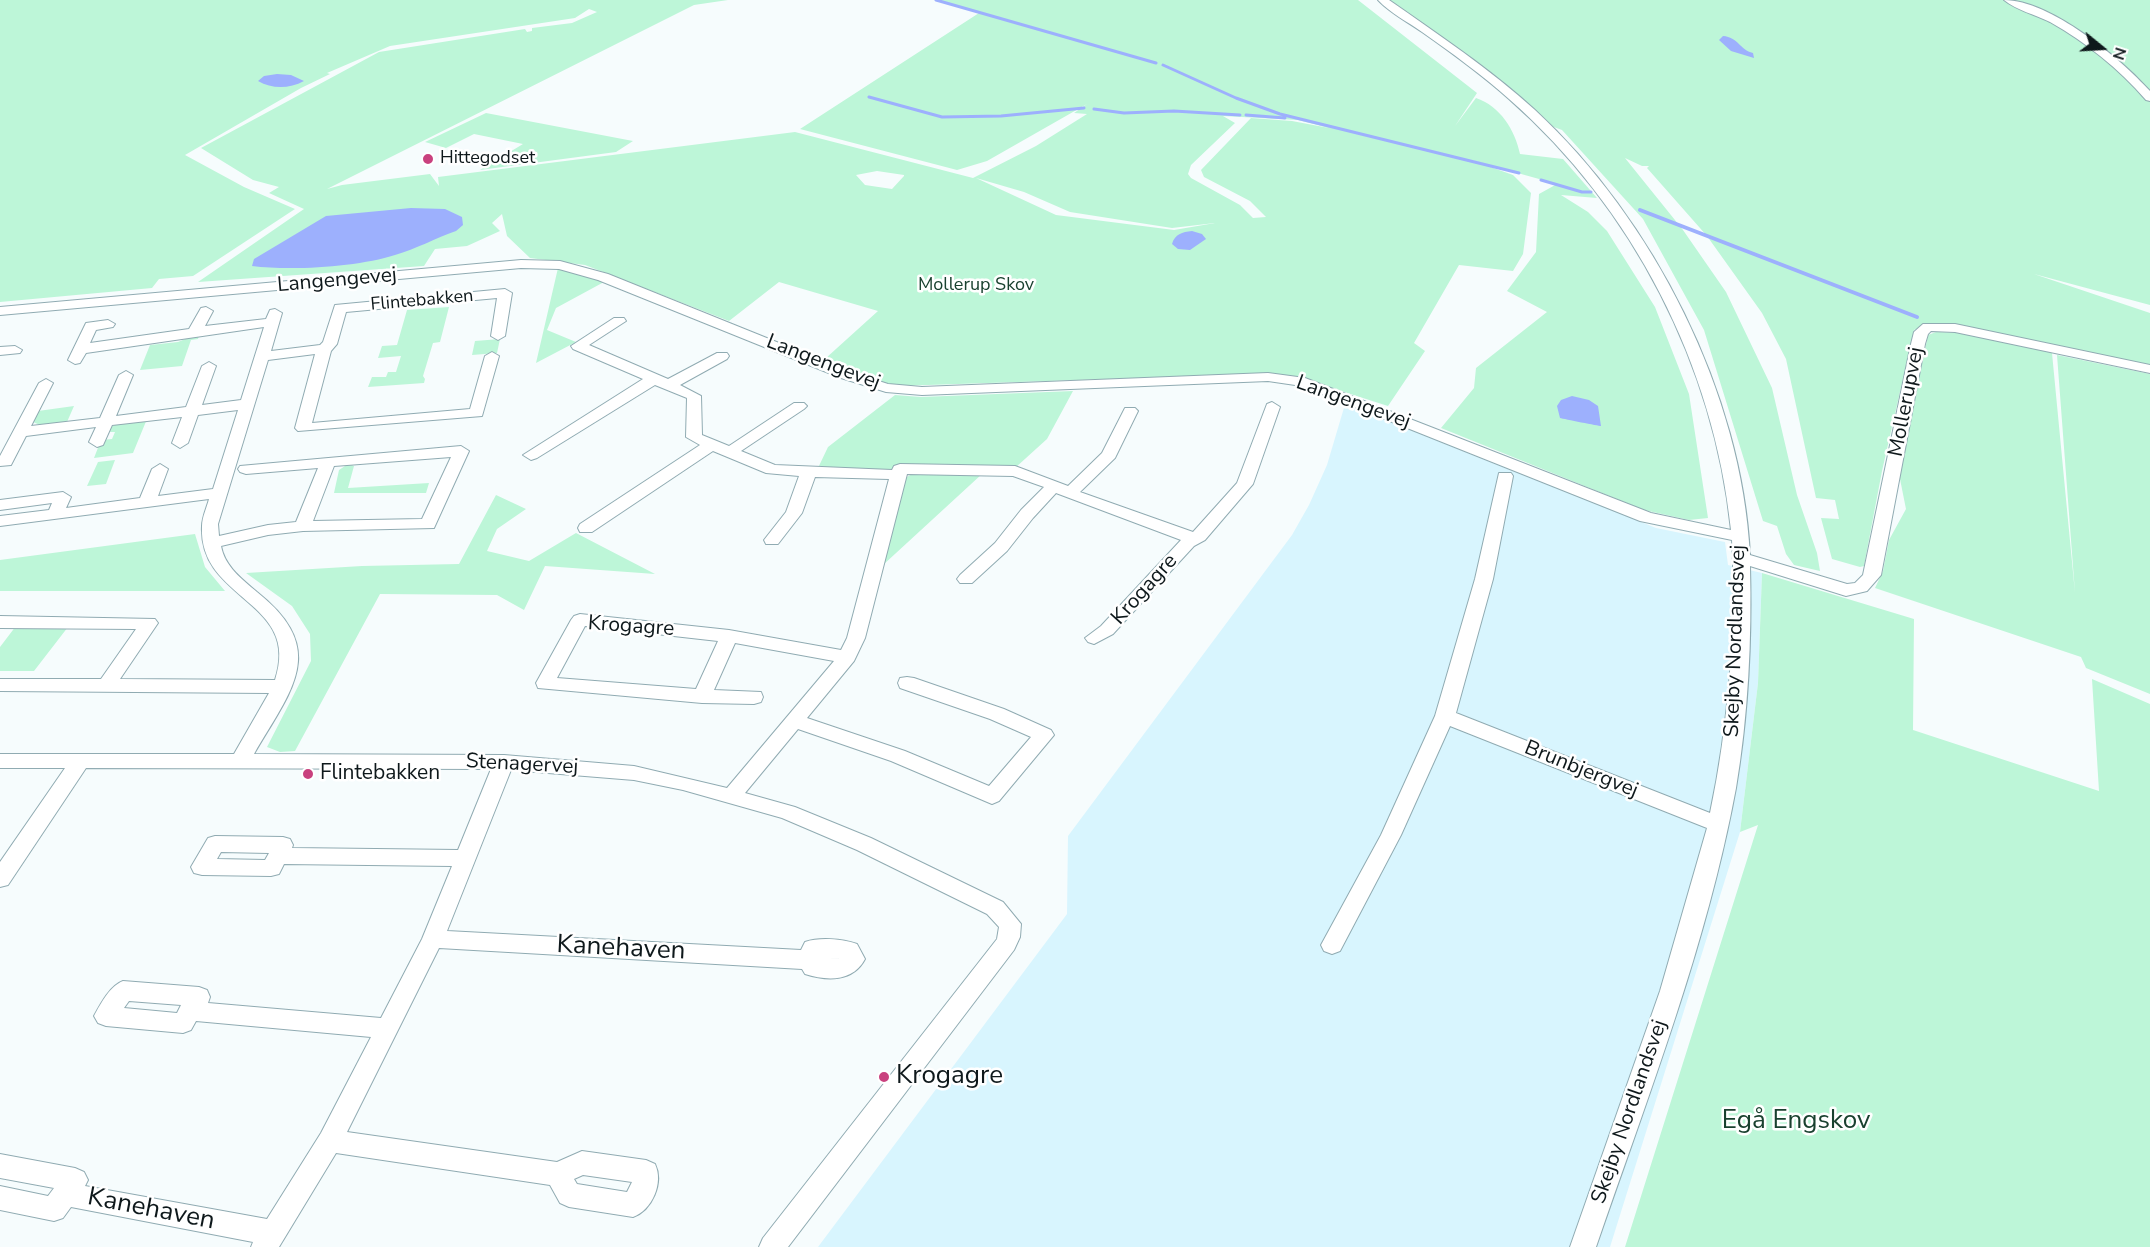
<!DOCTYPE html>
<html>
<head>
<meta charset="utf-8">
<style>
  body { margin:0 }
  #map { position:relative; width:2150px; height:1247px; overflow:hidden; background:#f6fcfd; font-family:"Nunito Sans",sans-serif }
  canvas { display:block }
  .north { position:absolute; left:2072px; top:18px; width:60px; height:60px; -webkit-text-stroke:4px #fff; paint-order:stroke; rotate:108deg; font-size:16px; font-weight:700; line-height:24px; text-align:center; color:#0e181b }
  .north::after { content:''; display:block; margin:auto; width:21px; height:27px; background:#0e181b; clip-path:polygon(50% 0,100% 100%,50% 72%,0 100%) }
</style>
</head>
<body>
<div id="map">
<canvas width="2150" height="1247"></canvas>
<div class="north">N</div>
</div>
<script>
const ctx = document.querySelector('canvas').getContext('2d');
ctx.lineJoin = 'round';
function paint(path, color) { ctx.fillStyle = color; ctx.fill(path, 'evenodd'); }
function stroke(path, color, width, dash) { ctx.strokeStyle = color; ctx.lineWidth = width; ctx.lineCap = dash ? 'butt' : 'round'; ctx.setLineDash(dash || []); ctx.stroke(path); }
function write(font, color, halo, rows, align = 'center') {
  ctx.font = font + ' "Nunito Sans",sans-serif'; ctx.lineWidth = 5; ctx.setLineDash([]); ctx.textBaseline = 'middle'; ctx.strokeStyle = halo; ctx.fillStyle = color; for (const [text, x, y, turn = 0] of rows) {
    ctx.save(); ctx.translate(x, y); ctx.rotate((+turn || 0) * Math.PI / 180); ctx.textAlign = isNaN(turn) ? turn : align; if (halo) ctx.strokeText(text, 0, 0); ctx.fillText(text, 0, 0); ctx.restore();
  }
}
paint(new Path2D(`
  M1346 401 1656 528 1725 542 1728 565 1762 573 1758 683 1740 832 1610 1247H818L1067 914 1068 836 1292 535 1309 505 1327 465Z`), '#d8f5fe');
paint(new Path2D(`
  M0 0H728L694 5 327 189 342 185 430 174 439 186 438 177 795 132 973 178 1036 146 1087 114 1074 113 1087 104 987 161 957 170 800 129 979 13 937 0H1358L1477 93 1455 126 1476 98C1500 106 1515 130 1520 154L1563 159 1597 198 1561 195 1588 212 1607 231 1655 307 1689 394 1708 518 1689 520 1644 510 1441 428 1474 388 1476 368 1547 312 1507 291 1536 252 1539 194 1557 184 1471 160 1513 175 1531 193 1523 254 1513 271 1459 265 1414 343 1425 351 1388 406 1294 376 1259 374 898 386 878 381 826 358 878 311 779 282 729 321 585 265 530 258 507 236 502 214 492 223 500 231 467 246 435 249 424 266 198 282 304 209 269 193 279 187 253 180 201 148 379 52 525 29 527 32 532 31V28L572 23 597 12 589 9 575 18 390 46 327 73 330 74 301 88 185 155 244 187 295 209 193 276 159 279 152 288 0 302ZM1223 116 1298 120 1329 128 1292 121 1251 118 1201 170 1204 177 1250 201 1266 217 1253 218 1240 205 1191 178 1188 174 1191 165 1235 123ZM877 171 904 175V176L892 189 865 185 856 175ZM976 178 1024 192 1070 212 1172 228 1215 223 1174 230 1056 215Z
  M1390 0H2150V305L2034 274 2150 313V365L1926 325 1914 330 1882 471 1864 566 1860 567 1832 559 1821 518 1839 519 1835 500 1816 498 1786 359 1762 313 1707 236 1647 168 1649 166H1642L1625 158 1683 230 1726 292 1772 388 1797 495 1817 553 1820 571 1794 565 1786 554 1777 526 1763 521 1704 330 1643 219 1562 130 1551 126 1479 64Z
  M486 113 633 141 616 152 480 170 523 144 474 134 446 148 425 142Z
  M558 268 604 282 556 308 547 330 576 342 536 363Z
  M449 307 440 342 433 343 423 376 425 379 424 383 368 387 372 377H386L388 372H396L401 356 378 358 382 346 397 345 407 310Z
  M1936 332C1963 331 2026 343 2052 353L2075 593 2057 355 2150 374V694L2086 668 2081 657 1875 588 1883 571 1889 540 1906 509 1899 474 1928 335Z
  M195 335H199L198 339 191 340 182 366 140 370 150 345 178 342Z
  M500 339 497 353 472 355 475 341Z
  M1073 391 1047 439 1015 468 893 473 818 468 828 447 895 395 921 397Z
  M74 406 67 422 40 425 33 422 38 411Z
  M147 419 133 453 94 458 101 440 112 439 115 432H110L111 427 120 422Z
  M115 460 106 484 87 486 98 462Z
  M348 464 354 466 348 488 429 483 426 493H334L339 470Z
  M916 472 982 474 883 565 903 479Z
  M496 495 526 509 497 529 487 551 529 561 576 533 655 574 545 566 524 610 497 595 380 594 295 751 280 752 267 747 311 661 310 634 292 606 246 573 362 566 459 564Z
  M195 534 205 567 225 591H0V560Z
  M1762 573 1914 619 1913 730 2099 791 2092 679 2150 704V1247H1625L1758 825 1740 832 1758 683Z
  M16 626 68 627 34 671H0V647Z`), '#bdf6d8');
paint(new Path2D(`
  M1723 36C1738 37 1740 50 1753 53L1754 58 1731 51 1719 40Z
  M277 74 291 75 304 81C289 89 272 89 258 81L264 76Z
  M411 208 445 209 462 217 463 225 456 231C436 238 416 249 395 255 358 267 291 271 252 266L254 259 326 216Z
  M1192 231 1202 234 1206 239 1190 250 1178 249 1172 244C1175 234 1182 232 1192 231Z
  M1572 396 1589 400 1598 406 1601 426C1599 426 1564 419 1560 418L1557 406 1561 400Z`), '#9db0fd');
stroke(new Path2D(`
  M936 0 1156 63
  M1163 65 1236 98 1280 114 1519 173
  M869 97 942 117 1001 116 1084 108
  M1094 109 1124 113 1174 111 1240 115
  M1246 115 1285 118
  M1541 180 1582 192H1591`), '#9db0fd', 3);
stroke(new Path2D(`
  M1640 210 1917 317`), '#9db0fd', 4);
const minor = new Path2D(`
  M1378 0H1389C1439 35 1490 69 1535 110 1653 219 1742 393 1750 555L1847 584 1855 583 1863 575 1911 344 1914 332 1923 324H1955L2150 365V373L1955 332 1931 331 1928 334 1925 344 1881 575 1867 591 1846 596 1750 566C1752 638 1748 717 1736 788 1707 945 1648 1096 1596 1247H1570L1660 991 1707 828 1450 726 1401 835 1340 951 1332 954 1324 951 1321 945 1381 835 1435 716 1475 579 1499 473H1511L1513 476 1493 579 1456 713 1710 813C1728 729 1737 625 1732 540L1640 521 1302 386 1268 381 922 395 886 392 841 378 598 280 559 269 521 268 0 315V307L521 260 560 261 608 274 851 372 888 384 922 387 1268 373 1305 378 1651 513 1731 530C1714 365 1633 208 1509 99 1482 75 1452 53 1422 32 1408 22 1390 13 1378 0Z
  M2004 0C2050 0 2120 58 2150 91V101L2146 100C2118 68 2087 43 2050 22 2036 15 2016 10 2004 0Z
  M505 289 512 293 505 336 498 340 491 336 497 298 346 312 337 344 331 351 312 423 470 409 485 356 492 352 499 356 482 416 298 431 295 428 315 354 268 360 218 524 219 536 268 525 296 522 318 468 246 474 240 472 238 469 240 466 461 446 469 451 434 528 303 531 268 535 221 546C225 567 242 579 257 592 330 650 291 690 254 754L504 755 634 766 727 788 834 661 735 643 714 690 761 692 763 697 761 702 754 704 702 703 538 688 536 683 571 620 574 616 580 614 729 630 841 650 847 638 889 479 815 477 802 513 778 544H766L764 540 786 512 799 476 766 473 713 451 592 532H580L578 528 580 524 700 445 686 437 687 398 655 385 537 458 531 460 523 455 643 379 573 349 571 346 614 318H624L626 321 589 345 668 379 717 353H727L729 356 727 359 680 385 701 396 702 435 729 446 794 403H804L807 406 804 409 741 451 775 465 892 470 894 466 900 464 1015 466 1068 486 1102 453 1125 408H1135L1138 411 1115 458 1080 492 1193 532 1237 483 1267 404 1272 402 1280 407 1253 484 1205 540 1194 546 1113 634 1094 644 1088 642 1085 638 1101 626 1181 540 1056 493 1033 518 1007 551 972 583H960L957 579 960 575 995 543 1021 510 1044 487 1013 476 907 474 865 638 854 661 807 718 905 751 989 786 1031 737 990 719 900 688 898 683 900 678 907 677 914 678 1004 709 1051 730 1054 735 999 801 992 804 891 761 798 729 745 793 795 807 871 838 1003 902 1021 924 1020 937 1014 950 788 1247H759L763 1238 997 939 999 927 987 914 857 850 782 818 683 790 634 780 511 770 447 931 801 950 805 942C820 937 842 939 857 944L865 959C853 982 827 981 805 974L802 969 439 948 347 1132 557 1162 582 1151 646 1160 655 1164C664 1183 652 1210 633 1217L569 1207 560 1203 550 1185 336 1153 279 1247H251L253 1242 71 1207 63 1218 54 1221 0 1210V1186L48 1196 54 1188 0 1178V1154L75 1168 84 1172 88 1180 85 1186 267 1219 321 1133 371 1037 196 1021 191 1030 183 1033 106 1026 98 1023 94 1016C101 1003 110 986 123 981L199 987 207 990 210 997 208 1003 381 1018 422 939 452 866 284 864 279 874 271 876 202 875 194 873 191 867 208 838 215 836 283 837 290 839 293 845 292 848 458 850 491 769 86 768 8 885 0 887V862L65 768H0V754H234L269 693 0 691V679H101L136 629 0 628V616L155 619 158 623 120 679 275 680C302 600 198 601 202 526 202 517 207 507 209 499L0 526V516L49 510 52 503 0 510V500L63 492 71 497 66 508 140 498 152 469 160 464 168 469 158 496 213 489 238 410 198 415 188 443 180 448 172 443 182 417 112 425 103 445 97 447 89 442 96 427 26 436 11 465 0 466V456L39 383 46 379 53 383 31 426 100 418 119 375 126 371 133 375 116 416 186 407 202 366 209 362 216 366 202 405 241 400 264 327 86 353 80 363 75 364 68 360 86 323 108 320 115 324 113 327 96 330 90 343 189 329 201 308 206 307 213 311 205 326 266 319 270 310 275 309 282 313 271 351 320 345 323 342 335 305ZM451 457 422 519 313 521 334 466ZM585 626 718 641 696 689 557 678ZM221 852 269 853 265 860 217 859ZM821 958 840 959H839ZM129 1001 181 1005 177 1013 124 1008ZM583 1175 632 1182 627 1192 577 1184 574 1179Z
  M15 346 22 350 20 353 0 355V347Z`);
stroke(minor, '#90abb2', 2);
paint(minor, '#fff');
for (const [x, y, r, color] of [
  [428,159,6,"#c9417e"],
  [308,774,6,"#c9417e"],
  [884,1077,6,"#c9417e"]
]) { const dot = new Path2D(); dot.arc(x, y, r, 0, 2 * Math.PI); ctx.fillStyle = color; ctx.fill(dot); stroke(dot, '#fff', 2); }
write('18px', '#0e181b', '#fff', [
  ["Hittegodset",440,159]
], 'left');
write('18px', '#19412f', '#fff', [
  ["Mollerup Skov",976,286]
]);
write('18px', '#0e181b', '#fff', [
  ["Flintebakken",422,301,-5]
]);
write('21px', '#0e181b', '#fff', [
  ["Langengevej",337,281,-5],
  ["Langengevej",823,363,21],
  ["Mollerupvej",1907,402,-79],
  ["Langengevej",1353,403,20],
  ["Krogagre",1145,590,-48],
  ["Krogagre",631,627,4],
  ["Skejby Nordlandsvej",1736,641,-88],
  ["Stenagervej",522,765,3],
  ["Brunbjergvej",1581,770,22],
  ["Skejby Nordlandsvej",1630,1112,-71]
]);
write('21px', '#0e181b', '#fff', [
  ["Flintebakken",320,774]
], 'left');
write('26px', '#0e181b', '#fff', [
  ["Kanehaven",621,949,3],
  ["Kanehaven",151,1210,11]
]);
write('26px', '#0e181b', '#fff', [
  ["Krogagre",896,1077]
], 'left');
write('26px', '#19412f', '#fff', [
  ["Egå Engskov",1796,1122]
]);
</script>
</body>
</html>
